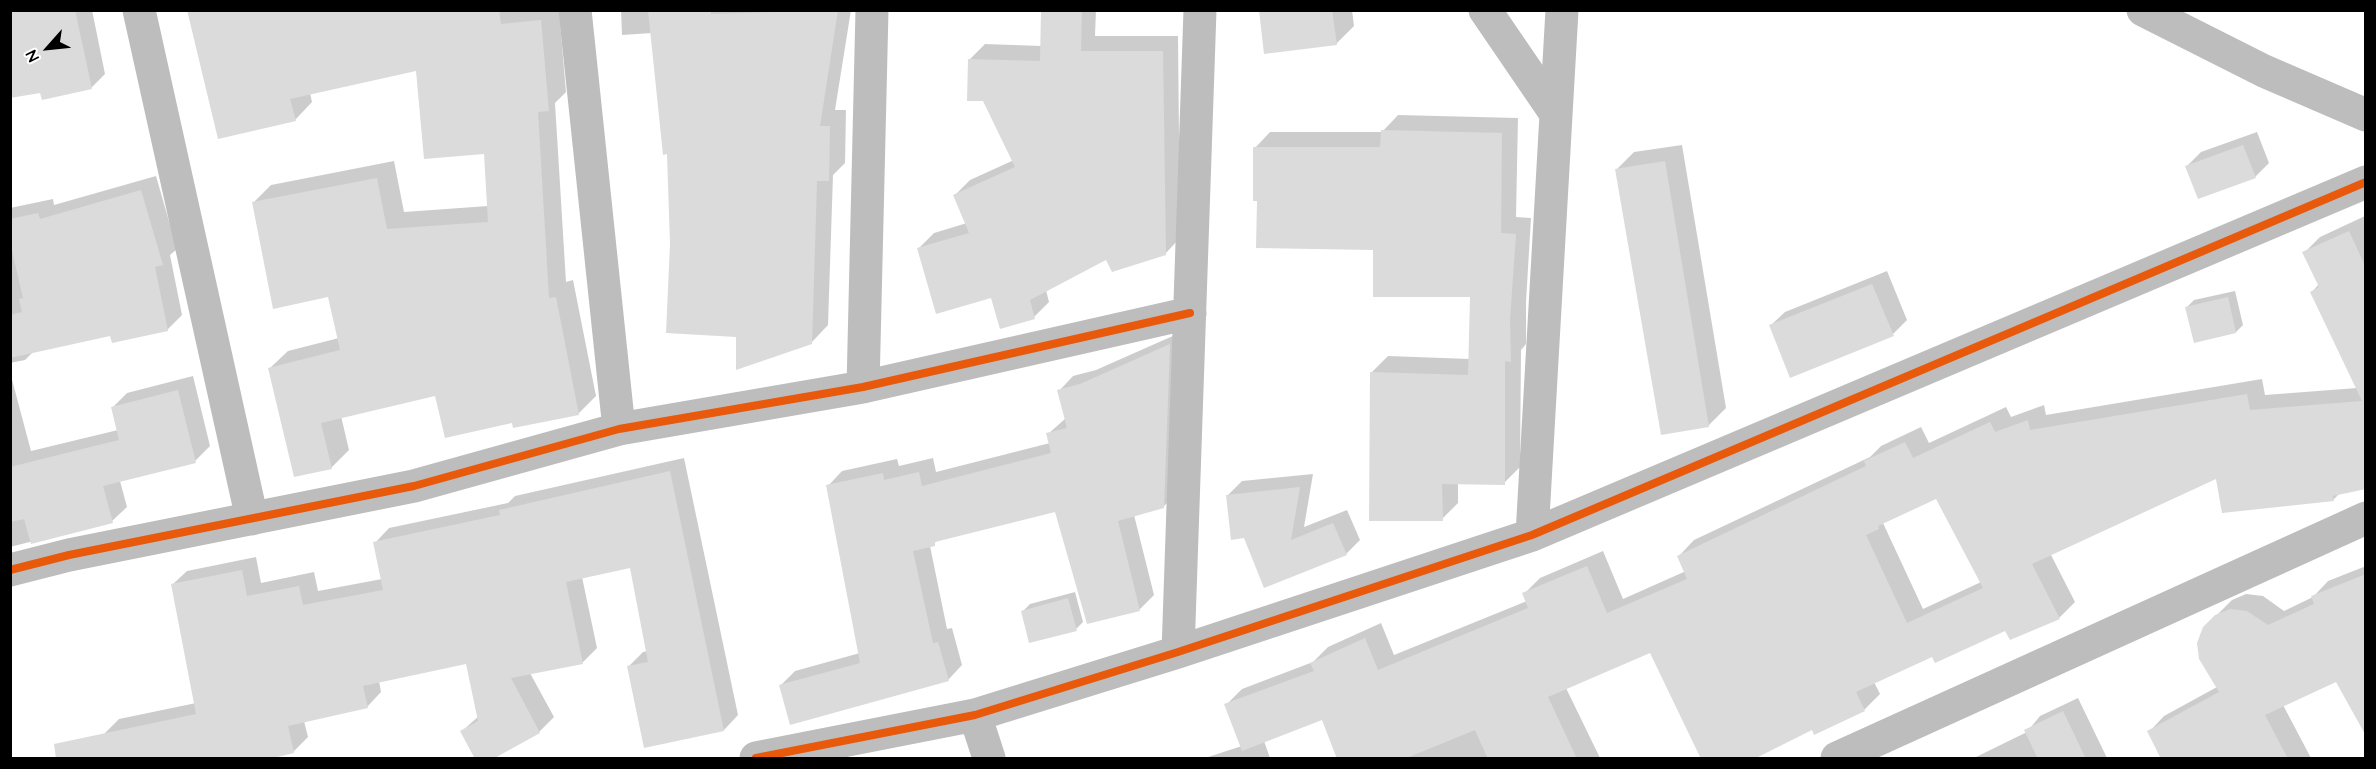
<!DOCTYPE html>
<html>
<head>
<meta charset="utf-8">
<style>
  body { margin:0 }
  #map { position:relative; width:2376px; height:769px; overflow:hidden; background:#fff; font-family:Quicksand,sans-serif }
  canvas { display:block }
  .frame { position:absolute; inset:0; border:12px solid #000; pointer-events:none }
  .north { position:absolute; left:18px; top:18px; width:60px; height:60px; -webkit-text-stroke:4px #fff; paint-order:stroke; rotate:243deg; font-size:16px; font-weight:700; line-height:24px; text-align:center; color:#000 }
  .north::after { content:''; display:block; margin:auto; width:21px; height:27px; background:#000; clip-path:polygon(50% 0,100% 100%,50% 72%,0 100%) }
</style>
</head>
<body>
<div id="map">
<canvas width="2376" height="769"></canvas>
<div class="frame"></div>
<div class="north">N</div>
</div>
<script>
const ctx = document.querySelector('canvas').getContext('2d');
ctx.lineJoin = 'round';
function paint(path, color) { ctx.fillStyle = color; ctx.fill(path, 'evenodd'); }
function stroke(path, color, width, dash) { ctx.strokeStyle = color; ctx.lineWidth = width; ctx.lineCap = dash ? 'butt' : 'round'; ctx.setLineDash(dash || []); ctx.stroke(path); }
paint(new Path2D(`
  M10 10H92L105 74 91 88 42 91Z
  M189 10H559L566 92 555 103 566 282 573 280 596 396 578 414 513 421 436 395 341 416 349 450 331 468 270 368 288 351 339 338 329 296 254 202 271 185 394 161 404 212 488 206 485 153 417 69 310 93 312 102 295 120Z
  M621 10H851L835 110H846L845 163 833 175 828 325 812 342 738 336 672 244 669 153 652 33 622 35Z
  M1043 10H1096L1095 36H1178L1180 238 1165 254 1106 258 1046 290 1049 302 1034 317 919 248 934 233 967 223 955 195 970 180 1014 160 970 59 985 44 1042 46Z
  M1260 10H1352L1354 26 1336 44Z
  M1398 115 1518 118 1516 217 1531 218 1526 302V344L1521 350 1520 467 1504 483H1458V503L1442 519 1372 372 1388 356 1470 359 1472 296 1374 248 1258 200 1255 148 1270 132H1382Z
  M2257 132 2269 163 2255 177 2187 166 2201 152Z
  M1682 145 1726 408 1708 426 1616 170 1634 152Z
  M156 176 177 249 170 255 182 315 167 330 111 335 33 352 25 360 10 363V208L53 199 54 205Z
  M2365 216 2366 487 2340 493 2333 500 2218 477 2050 553 2075 602 2060 617 2010 638 2005 629 1933 655 1874 682 1880 694 1864 710 1813 728 1651 651 1566 688 1600 758H1339L1322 718 1264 741 1270 758H1205L1242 746 1226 705 1242 689 1313 662 1328 647 1381 623 1394 655 1527 601 1524 594 1540 578 1603 551 1623 599 1686 571 1679 556 1694 540 1870 457 1881 446 1921 427 1929 443 2006 407 2011 417 2044 405 2046 415 2262 379 2265 395 2357 388 2312 292 2319 284 2304 253 2320 237ZM1936 497 1981 582 1923 609 1883 523Z
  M1887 271 1907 320 1893 334 1770 326 1785 312Z
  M2235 291 2243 325 2236 332 2187 307 2194 300Z
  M1184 331 1178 492 1163 507 1134 515 1154 595 1140 609 1088 622 1056 510 940 539 930 546 947 629 952 628 962 665 948 680 780 686 795 671 860 653 828 486 842 471 897 459 899 466 933 458 936 472 1050 443 1048 434 1066 418 1059 391 1073 376 1096 370Z
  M10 372 31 451 118 430 112 408 127 393 193 376 210 446 195 461 120 481 127 507 112 521 10 547Z
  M684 458 738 715 724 730 629 666 643 652 648 651 631 566 582 577 597 648 583 662 530 673 554 717 539 732 490 758 462 731 479 716 467 662 379 681 381 692 367 707 304 721 308 737 293 752 104 734 119 719 196 703 172 585 187 571 256 557 261 583 314 572 318 591 382 579 375 543 389 528 508 503 515 496Z
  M1313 474 1304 527 1347 510 1360 540 1346 554 1265 586 1228 495 1242 481Z
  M2366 566V733L2337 680 2283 705 2311 758H2241L2149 732 2164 716 2217 687 2204 628 2232 600 2246 594 2263 596 2284 611 2313 597 2328 581Z
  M1075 592 1083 622 1076 629 1023 611 1030 604Z
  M2078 698 2107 758H1974L2027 732 2040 716Z`), '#0003');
paint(new Path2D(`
  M10 10H75L92 89 42 100 40 93 10 98Z
  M187 10H499L501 24 541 20 549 111 538 112 549 298 556 297 579 415 513 428 512 423 445 438 435 396 321 423 332 469 294 477 268 368 340 350 328 297 273 309 252 202 377 178 387 229 488 222 484 154 424 159 416 71 290 99 296 121 218 139Z
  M648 10H711V14L838 10 820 126H830L829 181H817L812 344 736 370V337L666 333 670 244 667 154 663 155Z
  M1041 10H1082L1081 51H1163L1166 255 1112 272 1106 260 1030 300 1035 319 1000 329 991 298 936 314 917 248 969 233 953 195 1015 167 983 101H967L968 59 1040 61Z
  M1259 10H1332L1337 45 1264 54Z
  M1381 130 1502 133 1501 233 1516 234 1510 319 1511 362 1505 361V485L1442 484 1443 521H1369L1370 372 1468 375 1470 297H1373V250L1256 248 1257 201H1253V147H1380Z
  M2243 145 2256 178 2198 199 2185 166Z
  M1665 161 1709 427 1661 435 1615 169Z
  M141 190 163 265 155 267 168 331 112 343 110 336 10 358V315L22 312 19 299 23 298 10 242V219L38 213 40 219Z
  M2349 231 2366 268V489L2333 496 2334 501 2222 513 2216 479 2032 564 2060 619 2010 640 2005 631 1935 663 1932 657 1856 692 1865 711 1814 735 1812 730 1754 759H1701L1650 653 1548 697 1577 759H1488L1475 730 1404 759H1337L1322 720 1242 751 1224 704 1314 671 1310 663 1365 638 1378 670 1528 608 1522 593 1587 566 1607 613 1687 579 1677 556 1866 466 1864 461 1905 442 1913 458 1990 422 1995 432 2028 420 2030 430 2247 394 2250 410 2362 401 2310 292 2319 287 2302 252ZM1936 499 1983 588 1907 623 1866 535 1879 529 1878 526Z
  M1872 284 1894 336 1790 378 1769 325Z
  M2228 297 2236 333 2194 343 2185 307Z
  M1170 344 1164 508 1118 521 1140 611 1087 624 1055 512 935 542V546L913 551 933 643 938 642 949 681 790 725 779 685 860 663 826 485 883 473 884 480 919 472 922 486 1051 453 1046 433 1067 428 1057 390 1080 384Z
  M178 390 196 463 103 486 113 523 31 544 24 519 10 522V467L119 440 111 407Z
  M670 471 724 731 644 748 627 666 648 662 630 568 566 582 583 664 511 678 540 733 493 759H475L460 731 478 721 466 664 363 686 368 708 288 726 294 753 269 759H56L54 744 196 714 171 584 242 570 247 596 299 586 303 605 383 590 373 542 500 515 499 510Z
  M1300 487 1291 540 1333 523 1347 555 1264 588 1244 538 1231 540 1226 495Z
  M2366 574V736L2336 682 2265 715 2288 759H2161L2147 731 2219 692 2199 659 2197 643 2203 627 2215 615 2230 609 2247 611 2268 625 2314 604 2311 596Z
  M1068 598 1077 631 1029 643 1021 611Z
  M2063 711 2086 759H2038L2024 730Z`), '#dbdbdb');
stroke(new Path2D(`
  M139 10 252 519
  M575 10 619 429
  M1485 10 1556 114
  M2143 10 2264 71 2366 115
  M863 387 872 10
  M1532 535 1562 10
  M10 570 69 555 414 486 619 429 863 387 1190 313
  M1178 652 1200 10
  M975 715 989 758
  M756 758 975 715 1178 652 1532 535 2366 182
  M1837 758 2366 518`), '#bdbdbd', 33);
stroke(new Path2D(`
  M10 570 69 555 414 486 619 429 863 387 1190 313
  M756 758 975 715 1178 652 1532 535 2366 182`), '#e8590c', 8);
</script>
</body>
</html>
